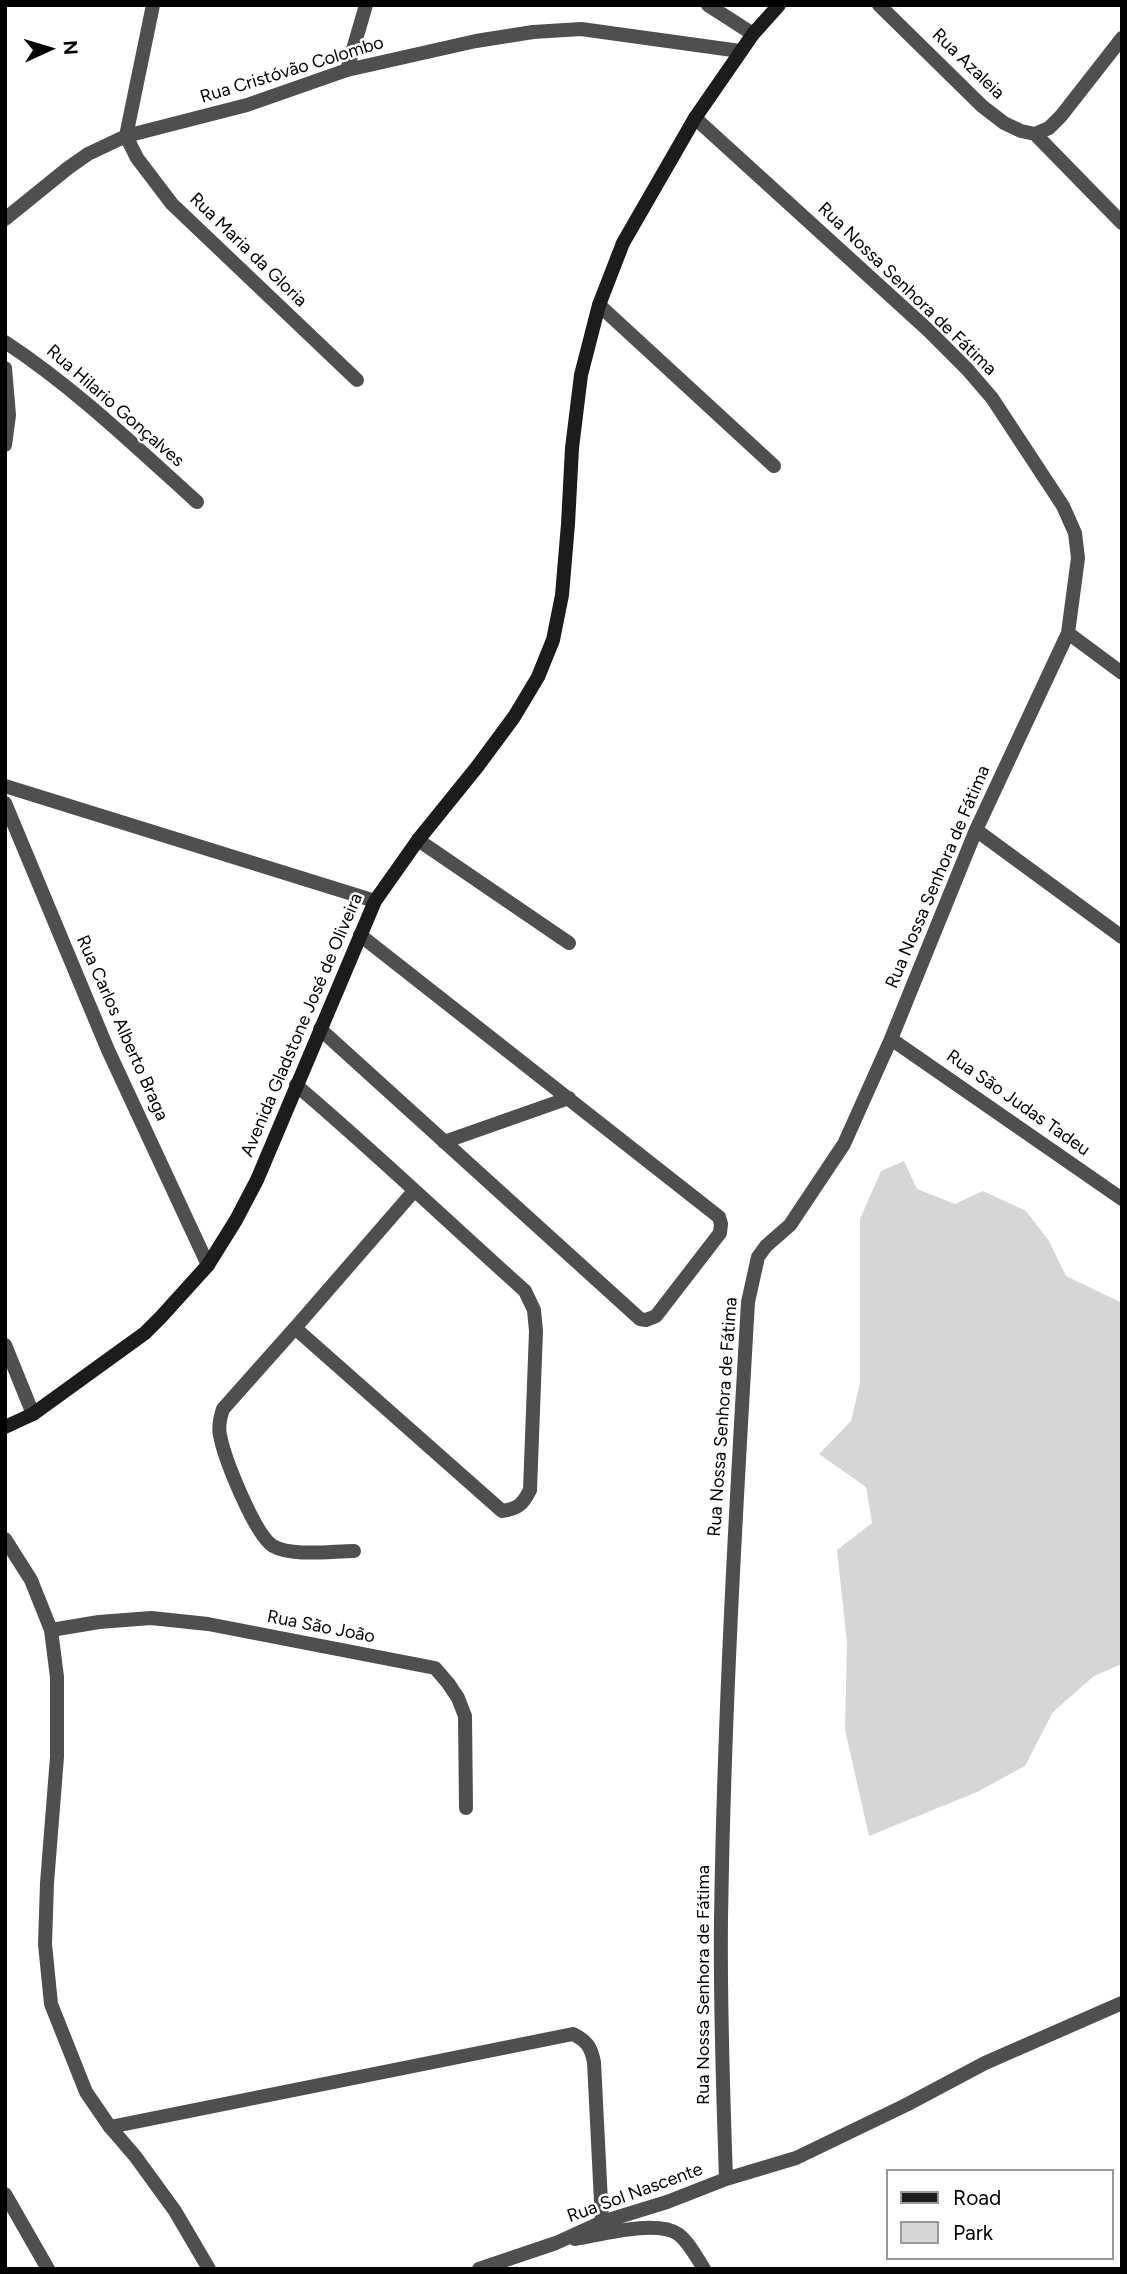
<!DOCTYPE html>
<html>
<head>
<meta charset="utf-8">
<style>
  body { margin:0 }
  #map { position:relative; width:1127px; height:2274px; overflow:hidden; background:#fff; font-family:Figtree,sans-serif }
  canvas { display:block }
  .frame { position:absolute; inset:0; border:7px solid #000; pointer-events:none }
  .legend { position:absolute; left:886px; top:2169px; width:228px; height:91px; box-sizing:border-box; background:#fff; border:2px solid #999; margin:0; padding:9px 12px; list-style:none; font-size:21px; color:#000 }
  .legend li { display:flex; align-items:center; gap:14px; height:35px }
  .legend b { width:35px; border:2px solid #999 }
  .north { position:absolute; left:14px; top:14px; width:70px; height:70px; -webkit-text-stroke:5px #fff; paint-order:stroke; rotate:86deg; font-size:19px; font-weight:700; line-height:28px; text-align:center; color:#000 }
  .north::after { content:''; display:block; margin:auto; width:24px; height:32px; background:#000; clip-path:polygon(50% 0,100% 100%,50% 72%,0 100%) }
</style>
</head>
<body>
<div id="map">
<canvas width="1127" height="2274"></canvas>
<div class="frame"></div>
<ul class="legend">
<li><b style="height:9px;background:#1c1c1c"></b>Road</li>
<li><b style="height:19px;background:#d6d6d6"></b>Park</li>
</ul>
<div class="north">N</div>
</div>
<script>
const ctx = document.querySelector('canvas').getContext('2d');
ctx.lineJoin = 'round';
function paint(path, color) { ctx.fillStyle = color; ctx.fill(path, 'evenodd'); }
function stroke(path, color, width, dash) { ctx.strokeStyle = color; ctx.lineWidth = width; ctx.lineCap = dash ? 'butt' : 'round'; ctx.setLineDash(dash || []); ctx.stroke(path); }
function write(font, color, halo, rows, align = 'center') {
  ctx.font = font + ' Figtree,sans-serif'; ctx.lineWidth = 5; ctx.setLineDash([]); ctx.textBaseline = 'middle'; ctx.strokeStyle = halo; ctx.fillStyle = color; for (const [text, x, y, turn = 0] of rows) {
    ctx.save(); ctx.translate(x, y); ctx.rotate((+turn || 0) * Math.PI / 180); ctx.textAlign = isNaN(turn) ? turn : align; if (halo) ctx.strokeText(text, 0, 0); ctx.fillText(text, 0, 0); ctx.restore();
  }
}
paint(new Path2D(`
  M904 1161 917 1189 955 1204 983 1191 1026 1211 1049 1241 1066 1276 1122 1303V1664L1094 1676 1053 1712 1025 1766 977 1792 869 1836 845 1730 847 1643 837 1550 872 1523 866 1487 819 1454 851 1421 860 1383V1219L881 1171Z`), '#d6d6d6');
stroke(new Path2D(`
  M153 5 126 136 137 158 172 204 357 380
  M708 5 753 34
  M879 5 982 106 1004 123 1021 131 1035 134 1049 128 1061 116 1122 38
  M347 70 366 5
  M695 118 928 330 967 369 992 398 1063 506 1075 533 1078 558 1068 633 976 830 891 1039 844 1144 790 1225 766 1246 758 1257 748 1302C736 1508 724 1714 721 1920 720 2007 723 2093 726 2179L796 2158 906 2105 985 2063 1122 2003
  M1035 134 1122 223
  M5 219 68 168 88 154 126 136 247 105 347 70 476 41 533 32 581 29 740 51
  M599 305 774 466
  M5 342C75 388 135 446 197 502
  M5 368 9 415 5 445
  M1068 633 1122 673
  M5 786 375 901
  M5 803 108 1050 208 1265
  M976 830 1122 937
  M418 840 569 943
  M320 1029 640 1319 646 1320 656 1316 720 1233 721 1224 719 1217 360 935
  M891 1039 1122 1199
  M296 1085C375 1152 449 1223 525 1291L534 1310 536 1331 530 1490C523 1504 518 1509 502 1511L295 1328 223 1409C220 1418 218 1426 220 1435 224 1458 255 1535 273 1546 292 1557 332 1551 354 1551
  M444 1142 569 1098
  M295 1328 414 1191
  M5 1345 33 1414
  M51 1630 99 1622 151 1618 208 1624 435 1668 448 1683 458 1698 465 1716 466 1808
  M110 2127 573 2034C587 2041 591 2047 594 2062L602 2222
  M5 2194 48 2269
  M575 2239C600 2235 656 2219 678 2234 688 2241 697 2258 704 2269
  M479 2269 556 2243 602 2222 667 2202 726 2179`), '#4f4f4f', 14);
stroke(new Path2D(`
  M5 1539 31 1580 51 1630 57 1677V1757L47 1883 45 1944 51 2004 86 2092 110 2127 135 2156 175 2211 209 2269`), '#4f4f4f', 14);
stroke(new Path2D(`
  M5 1427 33 1414 145 1333 161 1317 208 1265 236 1220 257 1180 375 901 418 840 477 767 514 717 538 677 553 640 562 595 568 524 572 448 581 375 599 305 623 243 695 118 753 34 779 5`), '#1c1c1c', 14);
write('18px', '#000', '#fff', [
  ["Rua Azaleia",968,64,44],
  ["Rua Cristóvão Colombo",292,70,-17],
  ["Rua Maria da Gloria",248,250,44],
  ["Rua Nossa Senhora de Fátima",907,289,44],
  ["Rua Hilario Gonçalves",115,406,41],
  ["Rua Nossa Senhora de Fátima",938,877,-67],
  ["Avenida Gladstone José de Oliveira",302,1025,-67],
  ["Rua Carlos Alberto Braga",122,1028,66],
  ["Rua São Judas Tadeu",1018,1103,35],
  ["Rua Nossa Senhora de Fátima",723,1417,-86],
  ["Rua São João",321,1627,11],
  ["Rua Nossa Senhora de Fátima",704,1985,-90],
  ["Rua Sol Nascente",635,2193,-20]
]);
</script>
</body>
</html>
